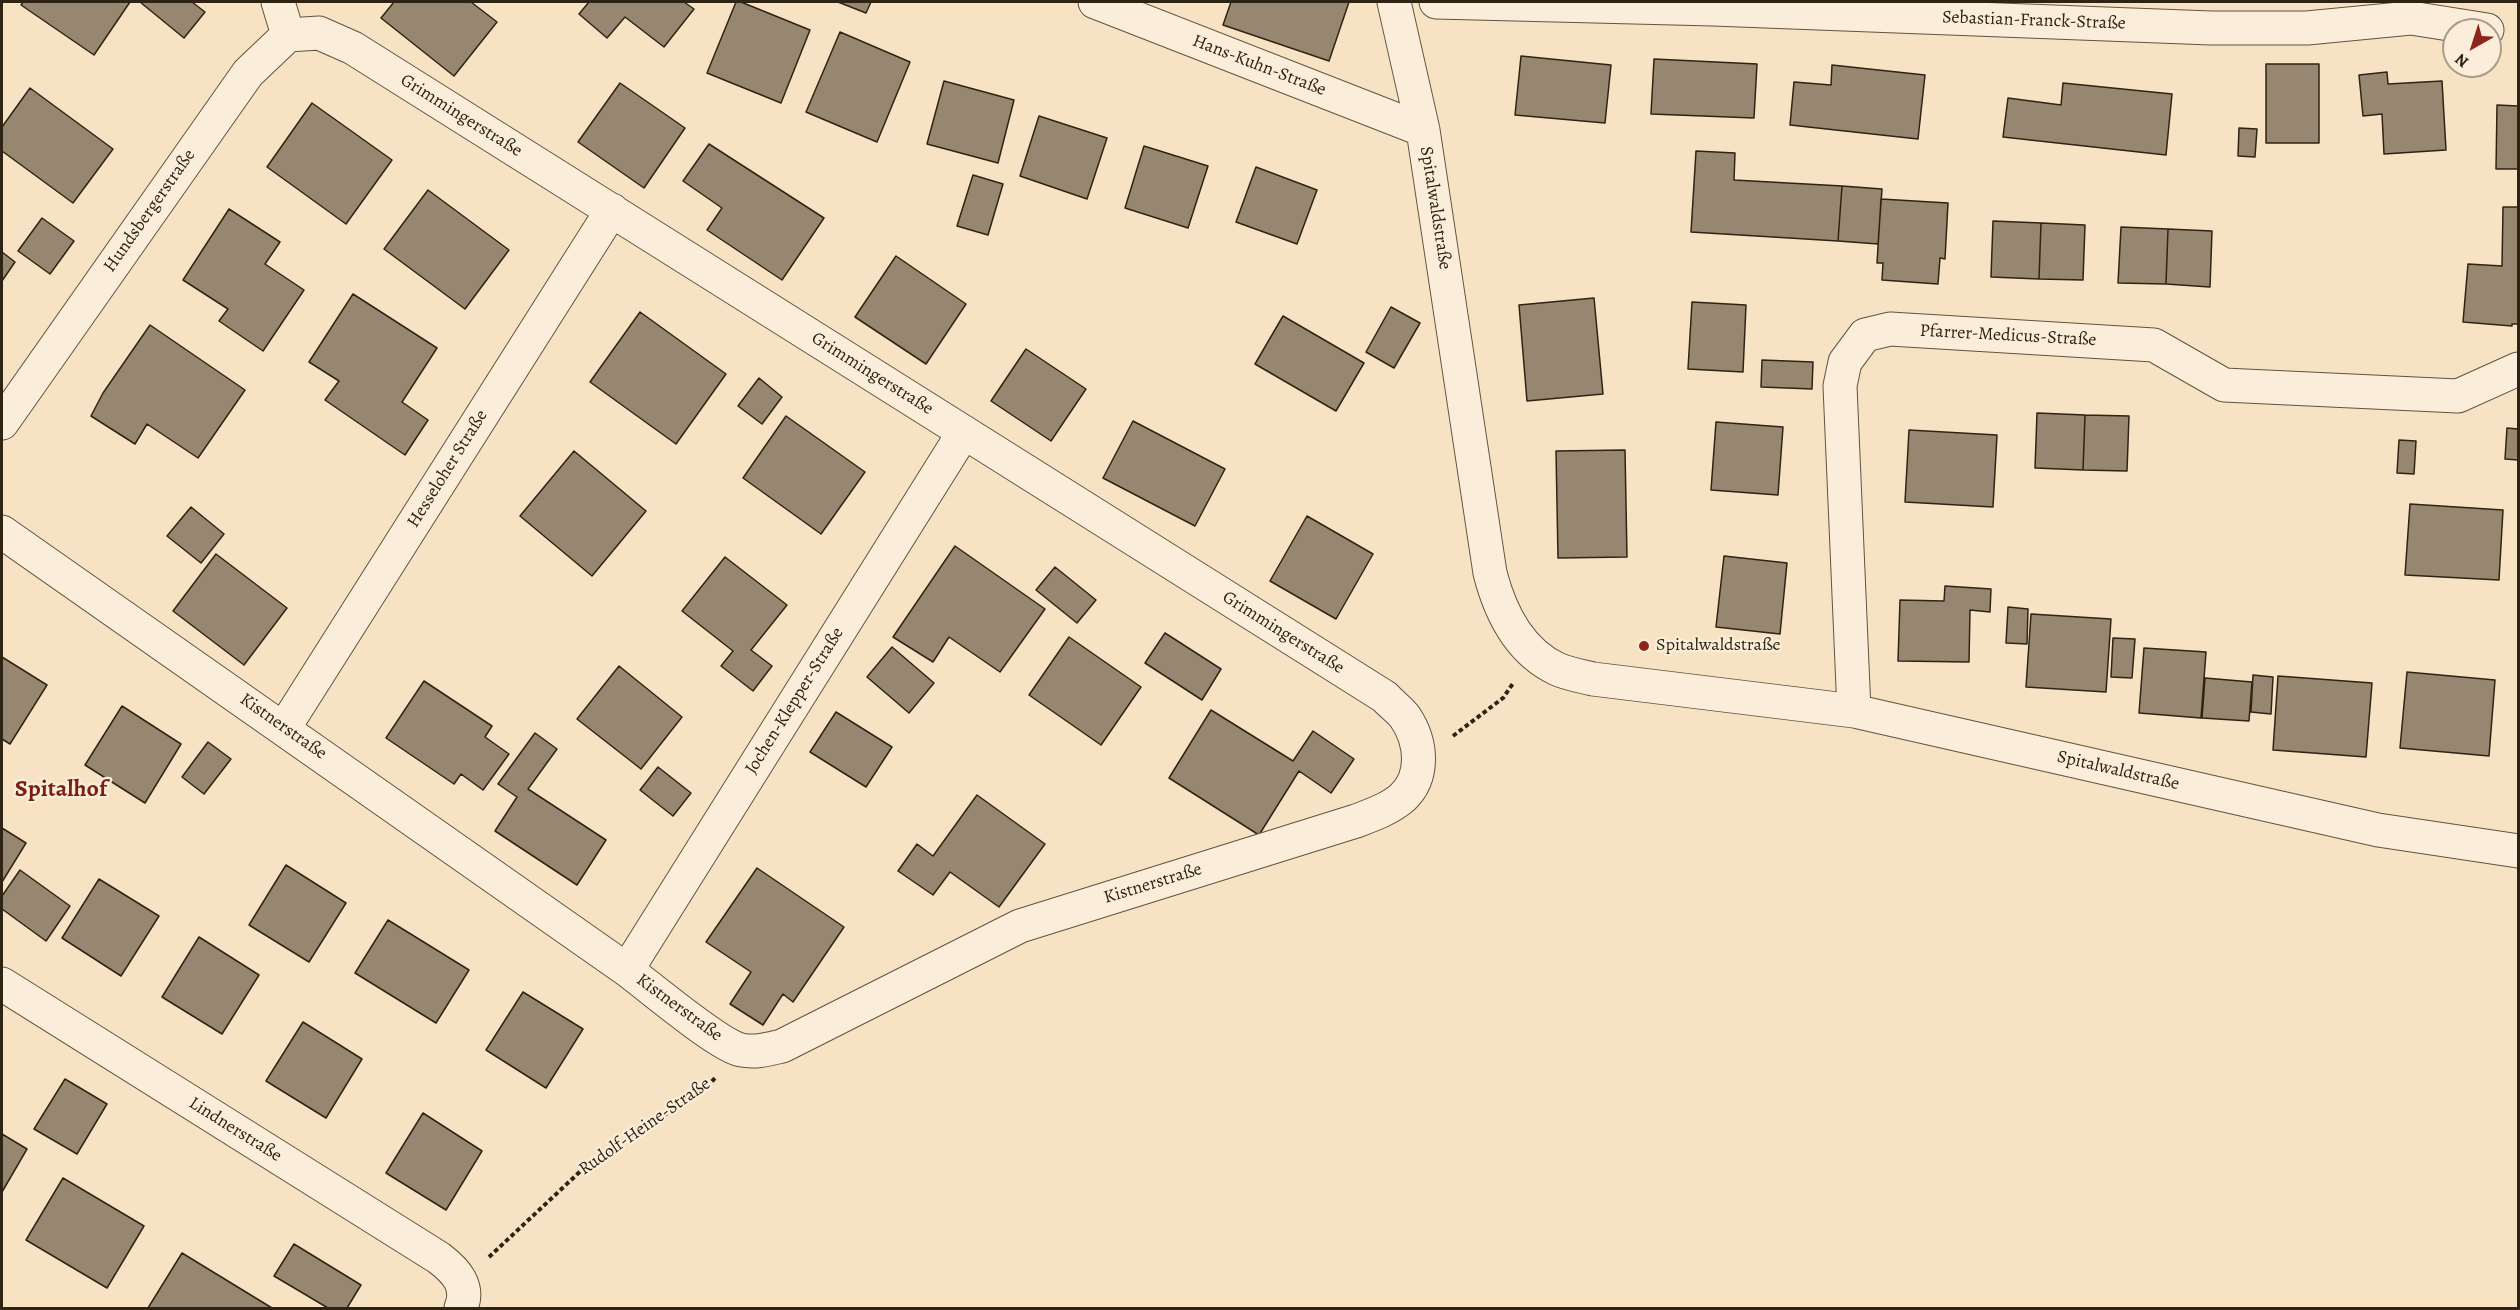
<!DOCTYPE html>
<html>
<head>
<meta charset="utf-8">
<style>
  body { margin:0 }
  #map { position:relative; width:2520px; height:1310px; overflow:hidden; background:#f7e3c4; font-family:Alegreya,serif }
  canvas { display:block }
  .frame { position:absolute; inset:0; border:3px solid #2f2314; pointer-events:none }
  .north { position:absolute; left:2442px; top:18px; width:60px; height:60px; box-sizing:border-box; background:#faedd9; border:2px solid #a99c8a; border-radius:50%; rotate:219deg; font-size:16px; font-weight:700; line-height:24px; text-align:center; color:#2f2314 }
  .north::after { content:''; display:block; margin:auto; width:21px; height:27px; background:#8f2418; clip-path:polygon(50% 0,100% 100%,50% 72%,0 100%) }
</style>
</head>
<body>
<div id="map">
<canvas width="2520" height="1310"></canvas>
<div class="frame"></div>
<div class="north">N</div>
</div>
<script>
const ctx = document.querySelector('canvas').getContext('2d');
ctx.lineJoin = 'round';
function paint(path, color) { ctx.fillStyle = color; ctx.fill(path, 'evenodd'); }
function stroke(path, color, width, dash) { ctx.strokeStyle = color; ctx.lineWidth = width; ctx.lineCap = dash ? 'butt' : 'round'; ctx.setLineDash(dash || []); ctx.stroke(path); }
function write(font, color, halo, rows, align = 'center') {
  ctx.font = font + ' Alegreya,serif'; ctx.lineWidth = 4.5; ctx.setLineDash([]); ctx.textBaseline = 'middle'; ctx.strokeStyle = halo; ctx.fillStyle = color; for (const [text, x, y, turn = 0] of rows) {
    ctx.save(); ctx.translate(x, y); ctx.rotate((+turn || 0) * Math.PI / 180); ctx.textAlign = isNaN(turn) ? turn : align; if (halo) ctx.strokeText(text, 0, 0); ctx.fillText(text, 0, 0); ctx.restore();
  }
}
const building = new Path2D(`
  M23 2H130L94 55 21 5Z
  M140 2H192L205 12 184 38Z
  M394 2H471L497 22 454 76 381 18Z
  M589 2H684L694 9 664 47 625 17 607 38 579 14Z
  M736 2H741L810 30 781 103 707 73Z
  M838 2H871L866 13Z
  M1231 2H1349L1329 61 1223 25Z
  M840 32 910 62 877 142 806 112Z
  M1521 56 1611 65 1605 123 1515 115Z
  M1654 59 1757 64 1754 118 1651 114Z
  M2266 64H2319V143H2266Z
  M1832 65 1925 75 1918 139 1790 125 1794 82 1831 85Z
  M2387 72 2388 84 2442 81 2446 150 2384 154 2382 114 2363 116 2359 75Z
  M944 81 1014 100 998 163 927 144Z
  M620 83 685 128 644 188 578 142Z
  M2063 83 2172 94 2166 155 2003 137 2008 98 2061 105Z
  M30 88 113 149 73 203 2 151V127Z
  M312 103 392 160 346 224 267 167Z
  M2497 105 2518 106V169H2496Z
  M1039 116 1107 138 1087 199 1020 176Z
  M2239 128 2257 129 2255 157 2238 156Z
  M709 144 824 218 782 280 707 230 722 208 683 181Z
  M1144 146 1208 166 1188 228 1125 208Z
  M1696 151 1735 153 1734 180 1842 186 1838 241 1691 232Z
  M1256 167 1317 190 1297 244 1236 222Z
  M973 175 1003 184 988 235 957 226Z
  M1842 186 1882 189 1878 244 1838 241Z
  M428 190 509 250 465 309 384 249Z
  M1881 199 1948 203 1945 259 1940 258 1938 284 1882 280 1883 263H1877Z
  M2503 207H2518V324H2512V326L2463 322 2468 264 2502 266Z
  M229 209 280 242 265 264 304 290 263 351 219 321 228 309 183 280Z
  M42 218 74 241 50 274 18 251Z
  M1993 221 2041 223 2039 279 1991 277Z
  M2041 223 2085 225 2083 280 2039 279Z
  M2121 227 2168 229 2166 284 2118 283Z
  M2168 229 2212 231 2210 287 2166 284Z
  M2 252 15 262 2 281Z
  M896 256 966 304 926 364 855 317Z
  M353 294 437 348 402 402 428 420 405 455 325 400 339 381 309 362Z
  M1594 298 1603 394 1527 401 1519 305Z
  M1692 302 1746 305 1743 372 1688 369Z
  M1391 307 1420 323 1394 368 1366 352Z
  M640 312 726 374 676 444 590 382Z
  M1283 316 1364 363 1336 411 1255 364Z
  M150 325 245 390 198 458 147 424 135 444 91 416 103 393Z
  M1026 349 1086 389 1051 441 991 401Z
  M1762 360 1813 362 1812 389 1761 387Z
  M759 378 782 397 762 424 738 406Z
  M2037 413 2085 415 2083 470 2035 468Z
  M2085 415 2129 416 2127 471 2083 470Z
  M786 416 865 472 821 534 743 478Z
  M1133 421 1225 469 1195 526 1103 478Z
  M1716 422 1783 427 1778 495 1711 490Z
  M2507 428 2518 429V460L2505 459Z
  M1909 430 1997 435 1993 507 1905 502Z
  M2399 440 2416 441 2414 474 2397 473Z
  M1625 450 1627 557 1558 558 1556 451Z
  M574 451 646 511 592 576 520 516Z
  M2410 504 2503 510 2499 580 2405 575Z
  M191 507 224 534 201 563 167 536Z
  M1307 516 1373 554 1336 619 1270 581Z
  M955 546 1045 609 1000 672 949 637 933 662 893 637Z
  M216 554 287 608 244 665 173 611Z
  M1724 556 1787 563 1780 634 1716 627Z
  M725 557 787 605 751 650 772 666 753 691 721 666 733 651 682 611Z
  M1055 567 1096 600 1077 623 1036 590Z
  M1945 586 1991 589 1990 612 1970 610 1969 662 1898 661 1900 600 1944 601Z
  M2008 607 2028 609 2027 644 2006 643Z
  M2031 614 2111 619 2106 692 2026 687Z
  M1165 633 1221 669 1202 700 1145 663Z
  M1069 637 1141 687 1101 745 1029 695Z
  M2113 638 2135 639 2132 678 2111 677Z
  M892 647 934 683 909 713 867 677Z
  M2144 648 2206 652 2201 718 2139 713Z
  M2 657 47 685 10 744 2 739Z
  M619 666 682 717 641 769 577 719Z
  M2407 672 2495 680 2489 756 2400 748Z
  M2253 675 2273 677 2271 714 2251 712Z
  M2278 676 2372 683 2366 757 2273 750Z
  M2205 678 2252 682 2249 721 2202 718Z
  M424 681 492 726 485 737 509 754 483 790 461 774 454 784 386 738Z
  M122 706 181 744 145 803 85 765Z
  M1211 710 1293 761 1313 731 1354 759 1331 793 1299 771 1259 835 1169 778Z
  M836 712 892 747 866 787 810 752Z
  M535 733 557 749 528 789 606 840 577 885 495 831 517 797 498 784Z
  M208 742 231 759 204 794 182 777Z
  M658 767 691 793 673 816 640 790Z
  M977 795 1045 844 999 907 950 872 933 895 898 871 917 844 933 856Z
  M2 828 26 843 2 882Z
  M286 865 346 903 309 962 249 925Z
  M757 868 844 927 793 1002 783 994 763 1025 730 1004 751 972 706 942Z
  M20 870 70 906 46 941 2 909V896Z
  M99 879 159 916 121 976 62 938Z
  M388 920 469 970 436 1023 355 973Z
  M199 937 259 975 222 1034 162 997Z
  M523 992 583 1029 546 1088 486 1050Z
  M303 1022 362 1059 326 1118 266 1081Z
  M65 1079 107 1104 77 1154 34 1129Z
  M423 1113 482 1151 446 1210 386 1173Z
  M2 1134 27 1149 2 1192Z
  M63 1178 144 1226 107 1288 26 1240Z
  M294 1244 361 1285 347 1308H328L274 1276Z
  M182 1253 272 1308H148Z`);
paint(building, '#978770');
stroke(building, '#2f2314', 1.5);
const minor = new Path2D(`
  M278 2 288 35
  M1095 2 1423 130
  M1394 2 1423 130 1490 573C1500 612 1519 651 1557 669 1568 674 1581 676 1593 679L1854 711 2378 830 2518 851
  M1436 2 1713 9 2211 28H2307L2411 18 2487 30
  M2 423 248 73 288 35
  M2 532 627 970C650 987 718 1045 741 1050 756 1053 769 1049 782 1046L1020 926 1356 821C1372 815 1389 809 1402 798 1425 777 1422 742 1405 717 1400 710 1391 704 1385 697L353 48 319 33 288 35
  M1854 711 1840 386 1845 362 1865 335 1890 329 2154 345 2224 385 2458 396 2518 369
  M284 728 612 210
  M627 970 964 432
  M2 984 439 1258C456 1271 470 1286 461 1308`);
stroke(minor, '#615340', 35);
stroke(new Path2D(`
  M1453 736 1503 698 1514 682
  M489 1257 586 1166 706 1088 715 1078`), '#2f2314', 4, [4.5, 3]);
stroke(minor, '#faedd9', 33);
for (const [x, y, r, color] of [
  [1644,646,6,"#8f2418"]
]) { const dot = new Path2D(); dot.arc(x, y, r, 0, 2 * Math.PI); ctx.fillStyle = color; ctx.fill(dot); stroke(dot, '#faedd9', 2); }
write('18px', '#2f2314', '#faedd9', [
  ["Sebastian-Franck-Straße",2034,21,2],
  ["Hans-Kuhn-Straße",1259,66,21],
  ["Grimmingerstraße",461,116,32],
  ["Spitalwaldstraße",1435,208,81],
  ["Hundsbergerstraße",150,211,-55],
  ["Pfarrer-Medicus-Straße",2008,336,3],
  ["Grimmingerstraße",872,374,32],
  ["Hesseloher Straße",448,469,-58],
  ["Grimmingerstraße",1283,633,32],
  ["Jochen-Klepper-Straße",795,701,-58],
  ["Kistnerstraße",283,727,35],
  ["Spitalwaldstraße",2118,771,13],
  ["Kistnerstraße",1153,884,-17],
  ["Kistnerstraße",679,1008,36],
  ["Rudolf-Heine-Straße",645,1127,-35],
  ["Lindnerstraße",235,1130,32]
]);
write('18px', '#2f2314', '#faedd9', [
  ["Spitalwaldstraße",1656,646]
], 'left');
write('bold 24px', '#7a1f14', '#faedd9', [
  ["Spitalhof",61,790]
]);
</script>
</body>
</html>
